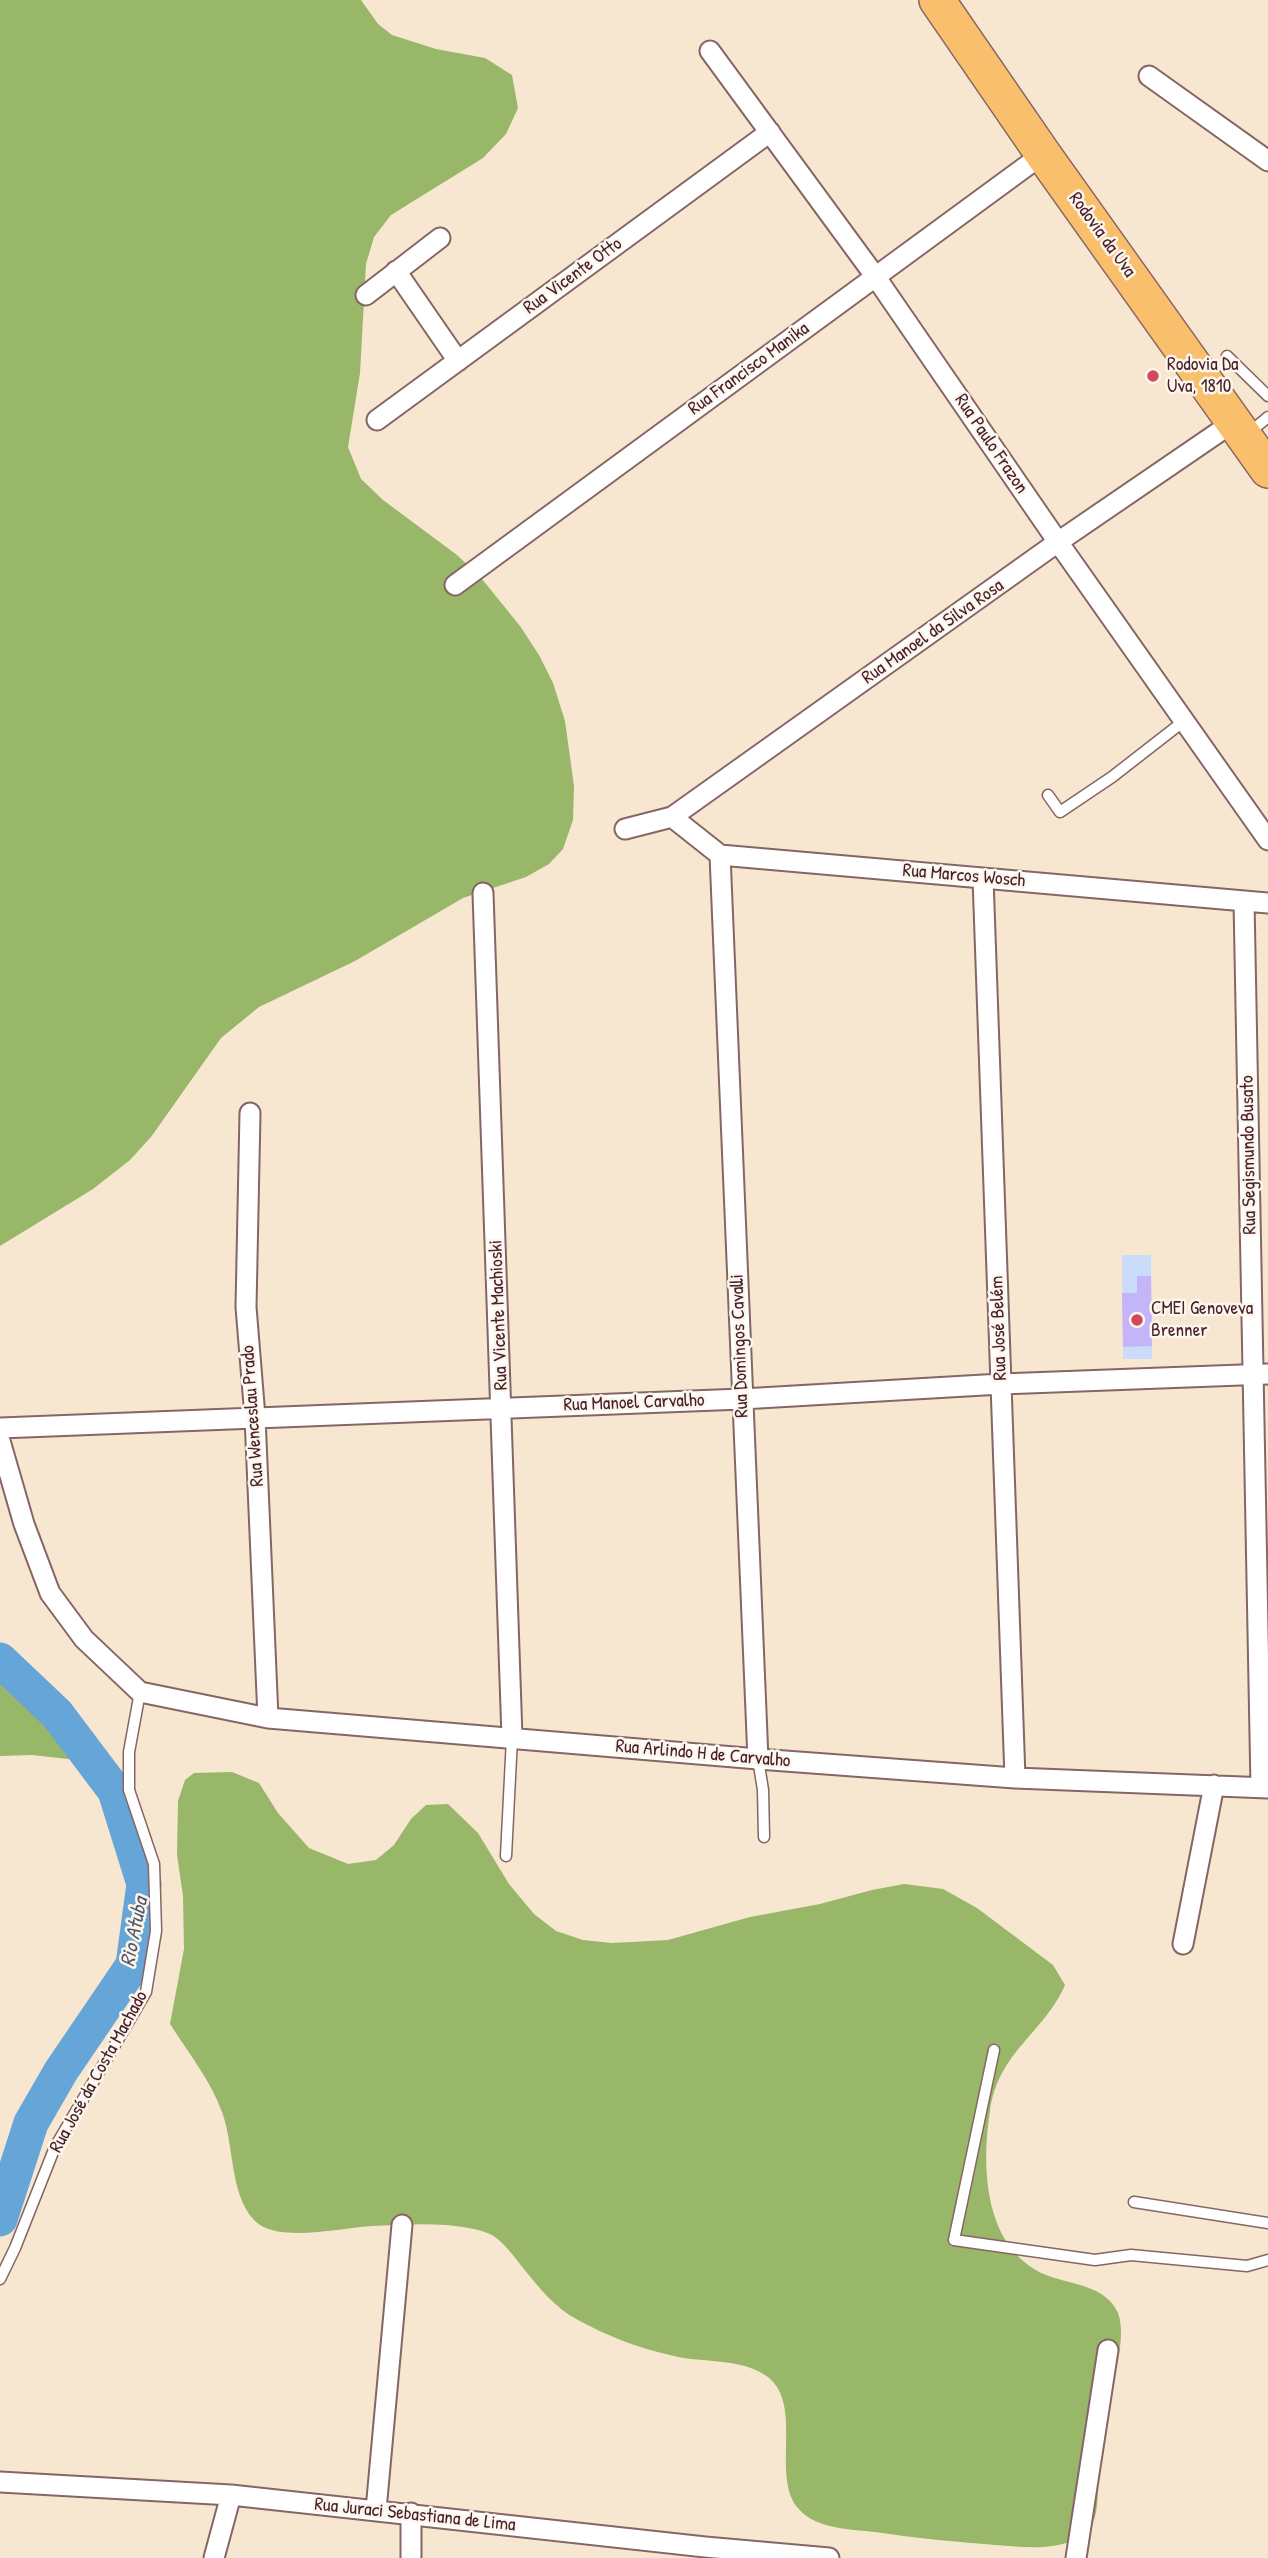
<!DOCTYPE html>
<html>
<head>
<meta charset="utf-8">
<style>
  body { margin:0 }
  canvas { display:block; background:#f7e6d0 }
</style>
</head>
<body>
<canvas width="1268" height="2558"></canvas>
<script>
const ctx = document.querySelector('canvas').getContext('2d');
ctx.lineJoin = 'round';
function paint(path, color) { ctx.fillStyle = color; ctx.fill(path, 'evenodd'); }
function stroke(path, color, width, dash) { ctx.strokeStyle = color; ctx.lineWidth = width; ctx.lineCap = dash ? 'butt' : 'round'; ctx.setLineDash(dash || []); ctx.stroke(path); }
function write(font, color, halo, rows, align = 'center') {
  ctx.font = font + ' "Patrick Hand",sans-serif'; ctx.lineWidth = 5; ctx.setLineDash([]); ctx.textBaseline = 'middle'; ctx.strokeStyle = halo; ctx.fillStyle = color; for (const [text, x, y, turn = 0] of rows) {
    ctx.save(); ctx.translate(x, y); ctx.rotate((+turn || 0) * Math.PI / 180); ctx.textAlign = isNaN(turn) ? turn : align; if (halo) ctx.strokeText(text, 0, 0); ctx.fillText(text, 0, 0); ctx.restore();
  }
}
paint(new Path2D(`
  M1122 1255H1151L1152 1359H1123Z`), '#cadcf9');
paint(new Path2D(`
  M0 0H361L378 24 392 35 436 49 485 58 512 75 518 108 506 134 483 158 391 215 374 237 366 264 360 373 348 447 361 479 383 500 457 555 482 579 520 626 539 655 553 683 565 721 574 786 573 820 563 849 549 864 526 877 463 898 355 961 259 1007 221 1038 151 1137 130 1160 93 1189 0 1246Z
  M0 1655C36 1683 62 1722 86 1761L32 1755 0 1756Z
  M232 1772 259 1783 278 1813 309 1848 348 1864 376 1860 394 1845 411 1819 426 1805 448 1804 478 1833 509 1884 534 1914 556 1931 583 1940 612 1943 668 1940 750 1917 820 1904 872 1890 904 1884 943 1889 977 1908 1053 1965 1065 1985C1044 2033 998 2052 990 2111 981 2168 984 2249 1046 2275 1071 2285 1106 2285 1118 2313 1130 2345 1103 2407 1098 2442 1094 2465 1103 2503 1092 2525 1085 2539 1067 2544 1052 2546 1034 2549 1014 2546 996 2545 956 2542 916 2538 875 2532 856 2530 829 2529 811 2519 806 2516 801 2512 797 2507 771 2473 805 2401 765 2375 739 2358 703 2363 674 2356 641 2349 607 2336 578 2320 555 2308 540 2289 524 2269 515 2258 504 2242 492 2235 481 2229 459 2226 446 2225 422 2223 395 2225 371 2226 342 2228 285 2241 260 2225 229 2203 235 2146 222 2112 211 2081 188 2052 170 2024L184 1949 183 1896 177 1855 178 1801 185 1780 194 1773Z`), '#98b769');
stroke(new Path2D(`
  M0 1660 57 1714 115 1791 144 1884 133 1965 61 2071 31 2123 0 2219`), '#66a5d8', 35);
paint(new Path2D(`
  M1137 1276H1151L1152 1346 1123 1347 1122 1293H1137Z`), '#c3b5f8');
const lane = new Path2D(`
  M1227 356 1268 396
  M1250 432 1268 417
  M1048 795 1060 812 1112 777 1184 721
  M758 1759 763 1790 764 1837
  M506 1856 512 1738
  M994 2050 954 2240 1095 2260 1131 2255 1247 2266 1268 2260
  M1134 2202 1268 2223
  M0 2279 15 2248 55 2147 146 1992 156 1931 154 1864 129 1790V1752L140 1692`);
const street = new Path2D(`
  M710 51 875 276 1058 542 1268 840
  M1149 76 1268 161
  M396 271 458 361
  M366 295 440 238
  M377 420 770 132
  M455 585 1043 154
  M672 817 720 855 1268 903
  M625 829 672 817 1058 542 1235 421
  M720 855 758 1759
  M983 878 1015 1778
  M483 893 512 1737
  M1244 901 1261 1787
  M250 1113 246 1307 255 1417 268 1718
  M0 1428 742 1399 1001 1384 1268 1374
  M0 1441 24 1524 50 1593 84 1639 140 1692 268 1718 758 1759 1015 1778 1268 1788
  M1183 1944 1214 1785
  M0 2482 231 2495 705 2547 829 2558
  M376 2510 402 2225
  M214 2558 231 2495
  M411 2558V2513
  M1076 2558 1108 2350`);
const highway = new Path2D(`
  M937 0 1043 154 1268 470`);
stroke(lane, '#876565', 13);
stroke(street, '#876565', 23);
stroke(highway, '#876565', 38);
stroke(lane, '#fff', 10);
stroke(street, '#fff', 19);
stroke(highway, '#f9bf6d', 35);
for (const [x, y, r, color] of [
  [1153,376,7,"#d1495b"],
  [1137,1320,7,"#d1495b"]
]) { const dot = new Path2D(); dot.arc(x, y, r, 0, 2 * Math.PI); ctx.fillStyle = color; ctx.fill(dot); stroke(dot, '#fbf7ec', 2.5); }
write('19px', '#4a1f2b', '#fbf7ec', [
  ["Rodovia da Uva",1102,235,54],
  ["Rua Vicente Otto",573,276,-36],
  ["Rua Francisco Manika",749,369,-36],
  ["Rua Paulo Frazon",991,444,56],
  ["Rua Manoel da Silva Rosa",933,632,-35],
  ["Rua Marcos Wosch",964,876,5],
  ["Rua Segismundo Busato",1249,1155,-91],
  ["Rua Vicente Machioski",499,1315,-92],
  ["Rua José Belém",999,1328,-92],
  ["Rua Domingos Cavalli",740,1346,-92],
  ["Rua Manoel Carvalho",634,1403,-2],
  ["Rua Wenceslau Prado",253,1416,-94],
  ["Rua Arlindo H de Carvalho",703,1754,5],
  ["Rua José da Costa Machado",99,2072,-61],
  ["Rua Juraci Sebastiana de Lima",415,2515,6]
]);
write('19px', '#4a1f2b', '#fbf7ec', [
  ["Rodovia Da",1167,365],
  ["Uva, 1810",1167,387],
  ["CMEI Genoveva",1151,1309],
  ["Brenner",1151,1331]
], 'left');
write('italic 21px', '#555570', '#fbf7ec', [
  ["Rio Atuba",135,1932,-79]
]);
</script>
</body>
</html>
